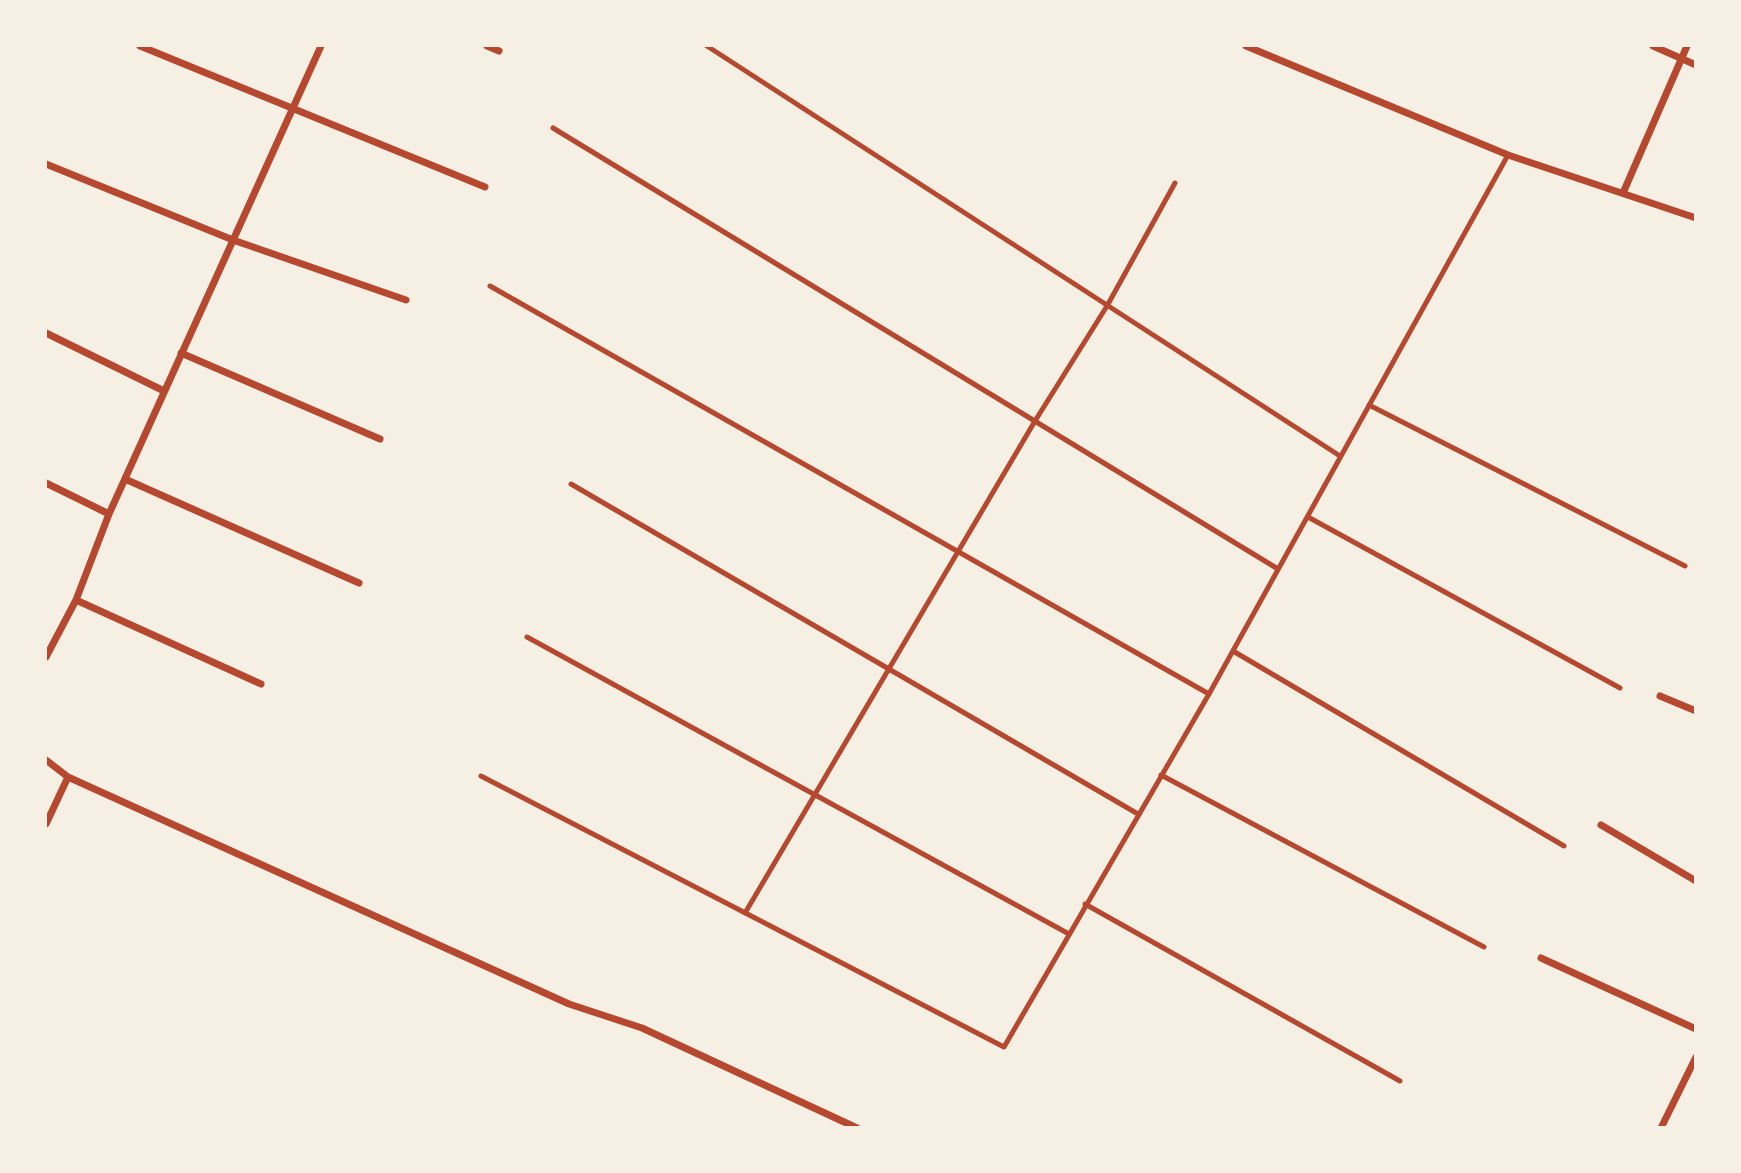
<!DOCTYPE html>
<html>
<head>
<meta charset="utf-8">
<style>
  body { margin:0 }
  #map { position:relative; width:1741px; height:1173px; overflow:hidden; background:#f6efe4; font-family:"Golos Text",sans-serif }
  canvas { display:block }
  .frame { position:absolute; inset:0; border:47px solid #f6efe4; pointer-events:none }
</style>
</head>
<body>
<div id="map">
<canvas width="1741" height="1173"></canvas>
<div class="frame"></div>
</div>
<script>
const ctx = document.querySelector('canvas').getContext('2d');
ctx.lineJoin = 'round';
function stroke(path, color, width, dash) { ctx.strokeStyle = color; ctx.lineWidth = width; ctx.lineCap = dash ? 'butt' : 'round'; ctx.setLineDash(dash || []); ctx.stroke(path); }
stroke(new Path2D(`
  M707 46 1340 456
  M553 128 1278 569
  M490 286 1209 694
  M1369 405 1685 566
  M571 484 1138 814
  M1308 517 1620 688
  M527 637 1069 934
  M1233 651 1564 846
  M1161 775 1484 947
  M481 776 1004 1047 1209 694 1508 155
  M1085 904 1400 1081
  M745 913 1035 421 1107 306 1175 183`), '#b5482f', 5);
stroke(new Path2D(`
  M140 46 485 187
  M487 46 499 51
  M1246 46 1508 155 1696 218
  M1653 46 1696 65
  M46 164 233 240 406 300
  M1623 193 1687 46
  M46 333 164 391
  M181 353 380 439
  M125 479 359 583
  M46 483 109 514
  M76 600 261 684
  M46 657 76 600 109 514 321 46
  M1660 696 1696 711
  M46 760 68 777 569 1004 642 1028 857 1128
  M46 824 68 777
  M1601 825 1696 881
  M1541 958 1696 1029
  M1661 1128 1696 1057`), '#b5482f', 7);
</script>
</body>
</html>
